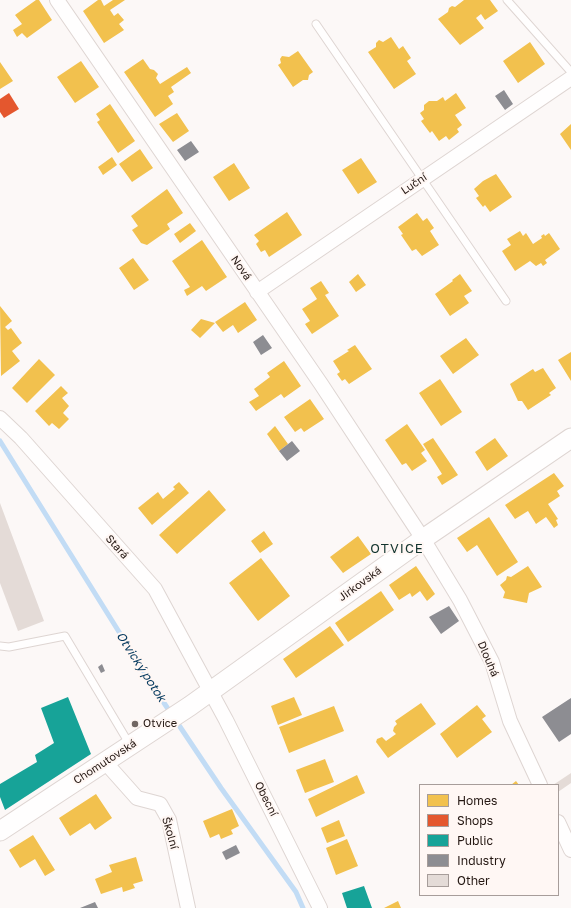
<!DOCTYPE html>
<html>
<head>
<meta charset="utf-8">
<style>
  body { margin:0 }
  #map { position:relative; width:571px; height:908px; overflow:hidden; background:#fcf8f7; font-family:"Golos Text",sans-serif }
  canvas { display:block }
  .legend { position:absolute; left:419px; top:784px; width:140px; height:112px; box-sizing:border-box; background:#fff7f4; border:1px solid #a79d9a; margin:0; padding:5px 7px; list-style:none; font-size:12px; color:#241712 }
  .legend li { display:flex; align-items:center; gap:8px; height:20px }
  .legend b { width:20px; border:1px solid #a79d9a }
</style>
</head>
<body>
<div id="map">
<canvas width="571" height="908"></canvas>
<ul class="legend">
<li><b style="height:11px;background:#f2c14e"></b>Homes</li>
<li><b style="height:11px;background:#e4572e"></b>Shops</li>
<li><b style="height:11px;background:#17a398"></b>Public</li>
<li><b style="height:11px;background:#8d8d92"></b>Industry</li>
<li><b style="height:11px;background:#e4dbd7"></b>Other</li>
</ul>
</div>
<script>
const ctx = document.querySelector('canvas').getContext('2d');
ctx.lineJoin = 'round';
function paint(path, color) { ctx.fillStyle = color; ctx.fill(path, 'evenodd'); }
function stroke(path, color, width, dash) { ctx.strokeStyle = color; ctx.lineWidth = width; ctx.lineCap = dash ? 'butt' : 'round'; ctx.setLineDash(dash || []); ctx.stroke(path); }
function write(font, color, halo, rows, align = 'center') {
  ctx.font = font + ' "Golos Text",sans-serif'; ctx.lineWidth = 4; ctx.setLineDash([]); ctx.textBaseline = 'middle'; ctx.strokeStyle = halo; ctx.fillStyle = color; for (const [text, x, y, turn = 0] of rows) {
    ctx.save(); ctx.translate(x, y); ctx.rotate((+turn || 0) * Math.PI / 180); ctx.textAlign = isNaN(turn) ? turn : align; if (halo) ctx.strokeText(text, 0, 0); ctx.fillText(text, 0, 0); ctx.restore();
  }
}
paint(new Path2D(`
  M36 0H39L52 20 27 38 22 33 17 37 13 30 22 24 15 15Z
  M98 0H101L104 6 113 0H125L110 10 114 16 118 13 124 20 119 24 124 30 104 43 83 11Z
  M464 0H490L498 11 485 20 481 14 476 18 484 28 460 45 438 19 448 12 449 8 452 6 455 7Z
  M391 37 399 49 403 46 411 58 407 61 416 74 394 89 368 52 376 47V43L379 40 383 42Z
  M530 42 545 64 518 83 503 61Z
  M298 51 313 72 309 75 308 80H303L293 87 278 65 281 63 280 59 282 56 289 57Z
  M143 59 150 69 154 70 158 74 156 78 160 84 187 67 191 73 171 87 174 92 168 96 173 104 155 117 124 72Z
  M81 61 99 87 75 103 57 77Z
  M0 62 13 81 0 89Z
  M456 93 466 108 455 115 462 125 457 129 459 132 449 140 446 136 439 141 432 131 430 133 421 121 424 119 420 113 424 110V105L429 101H437L443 97 445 101Z
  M110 104 135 141 118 153 97 122 100 120 96 114Z
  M177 113 189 131 173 142 159 124Z
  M571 124V150L560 134Z
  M140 149 153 168 132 182 119 164Z
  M112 157 117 165 103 175 98 167Z
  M361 158 377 182 358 194 342 170Z
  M234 163 250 188 229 201 213 177Z
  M496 174 512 197 490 212 485 205 483 207 476 198 479 196 474 189 483 181Z
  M167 189 183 213 167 224 170 229 147 245 141 243 132 230 138 226 131 216Z
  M287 212 302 235 269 257 265 250 261 252 256 244 259 241 254 235Z
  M417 213 423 221 427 218 434 228 430 231 439 245 422 256 416 249 412 251 401 235 403 234 398 227Z
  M190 223 196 231 180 243 174 234Z
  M520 231 523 236 526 233 533 244 542 238 541 236 544 234 545 236 549 233 560 249 545 260 547 263 543 266 541 263 536 266 530 261 515 271 502 251 511 245 507 239Z
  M202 240 227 277 206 291 202 286 187 296 184 290 190 287 172 261Z
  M133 258 149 280 134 290 119 268Z
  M358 274 366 285 356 292 349 282Z
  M460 274 472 291 464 296 469 303 450 316 435 294 453 281 452 280Z
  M321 281 329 293 325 295 339 316 312 334 305 324 310 321 302 309 317 299 310 288Z
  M245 302 257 320 238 333 233 325 223 332 215 322Z
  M0 306 12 321 5 327 8 330 11 328 22 343 12 351 20 361 1 376Z
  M201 319 215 323 200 338 191 330Z
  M466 338 479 355 453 374 440 356Z
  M355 345 372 369 349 384 345 379 342 381 337 374 340 372 333 361 349 351 347 350Z
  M571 352V381L558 360Z
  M39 359 55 375 27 403 12 388Z
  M284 361 301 386 284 398 281 394 256 411 249 402 259 396 254 389 270 377 267 373Z
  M543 368 556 388 549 393 551 395 528 410 522 401H518L510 384 533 369 535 372Z
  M440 379 462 412 441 426 419 393Z
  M61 386 68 393 62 398 69 406 63 413 69 419 59 429 52 423 49 426 35 411Z
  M310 399 324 419 304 432 301 428 295 432 284 417Z
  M407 424 425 450 421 453 427 461 412 471 406 463 402 465 385 440Z
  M275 426 288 444 279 451 267 434Z
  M433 438 458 475 442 485 437 477 442 474 423 444Z
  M495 438 508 456 487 471 475 452Z
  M554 473 564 486 557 491 560 496 548 504 558 519 556 520 558 525 554 528 546 517 536 524 528 511 515 519 505 505Z
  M179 482 189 493 152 525 138 508 158 492 163 499 175 489 173 487Z
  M209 490 226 510 177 554 159 535Z
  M489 517 518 562 497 576 477 545 467 552 457 538Z
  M264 531 273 544 260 553 251 541Z
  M358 536 371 554 343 573 330 557Z
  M261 558 290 596 258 621 229 583Z
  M416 566 435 594 427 601 420 591 412 597 410 593 399 600 389 585Z
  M528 566 542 587 529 593 527 603 503 598 505 592 500 585 506 580 507 576 511 577Z
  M381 591 394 610 348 642 335 623Z
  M330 626 344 645 296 678 283 659Z
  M294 697 302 715 278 725 271 706Z
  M421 703 436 724 388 758 376 742 377 739 382 737 386 741 396 734 393 731 394 727 397 724 395 721Z
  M477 705 486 716 482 719 492 732 457 758 440 734Z
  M334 706 344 731 289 753 279 727Z
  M325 759 334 782 305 793 296 770Z
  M357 775 365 793 316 817 308 799Z
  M516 781 519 785H511Z
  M96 794 112 818 95 830 90 823 70 836 59 818Z
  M232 809 239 826 231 830 233 834 221 839 219 834 210 838 203 821Z
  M339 820 345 836 327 843 321 828Z
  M33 835 55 870 45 876 35 859 20 868 9 850Z
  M347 839 358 866 336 875 326 848Z
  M136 857 143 881 133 884 135 888 123 892 122 887 101 894 95 879 112 872 109 865Z
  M398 901 401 908H384Z`), '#f2c14e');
paint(new Path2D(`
  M9 93 19 109 4 118 0 112V99Z`), '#e4572e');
paint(new Path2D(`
  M68 697 91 754 5 810 0 797V784L37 762 35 755 54 743 41 708Z
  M364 886 372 908H347L342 893Z`), '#17a398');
paint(new Path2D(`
  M504 90 513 104 505 110 495 96Z
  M191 141 199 152 185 161 177 150Z
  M263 335 272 348 261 355 253 342Z
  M292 441 300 451 287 461 279 451Z
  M449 606 459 621 441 634 429 617Z
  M102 664 105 671 101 673 98 667Z
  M571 698V734L559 742 542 717Z
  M236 845 240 853 226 860 222 852Z
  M95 902 98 908H80Z`), '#8d8d92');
stroke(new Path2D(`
  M0 441 154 688 221 788 296 892 303 908`), '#c2dcf5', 5);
paint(new Path2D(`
  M0 503 44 621 18 631 0 583Z
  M571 773V783L558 792V785H553Z`), '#e4dbd7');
const lane = new Path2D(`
  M507 0 571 72
  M316 24 506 301
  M0 646 9 647 65 636 130 745`);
const street = new Path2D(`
  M57 0 321 384 423 539 460 600 492 662 510 721 540 785
  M257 292 571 78
  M0 418 21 438 155 589 226 720 320 908
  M105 762 137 798 160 804 169 820 188 908
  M558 822 571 850`);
const secondary = new Path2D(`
  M0 831 190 706 423 539 571 438`);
stroke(lane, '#ded5d2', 9);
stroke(street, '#ded5d2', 16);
stroke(secondary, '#ded5d2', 21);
stroke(lane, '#fffefe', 7);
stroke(street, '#fffefe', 14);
stroke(secondary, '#fffefe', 19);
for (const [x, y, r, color] of [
  [135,724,4,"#706662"]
]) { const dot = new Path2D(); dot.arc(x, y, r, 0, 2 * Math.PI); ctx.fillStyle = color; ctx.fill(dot); stroke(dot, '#fff7f4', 1.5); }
write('11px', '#241712', '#fff7f4', [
  ["Luční",414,184,-34],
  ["Nová",241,268,55],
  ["Stará",117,547,48],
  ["Jirkovská",360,584,-36],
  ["Dlouhá",488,659,67],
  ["Chomutovská",105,762,-33],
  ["Obecní",266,799,63],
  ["Školní",170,833,74]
]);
write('11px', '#241712', '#fff7f4', [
  ["Otvice",143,724]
], 'left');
write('italic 12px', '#04395e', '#fff7f4', [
  ["Otvický potok",141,667,57]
]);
ctx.letterSpacing = '1px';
write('13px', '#12342e', '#fff7f4', [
  ["OTVICE",397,549]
]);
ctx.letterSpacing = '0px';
</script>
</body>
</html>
